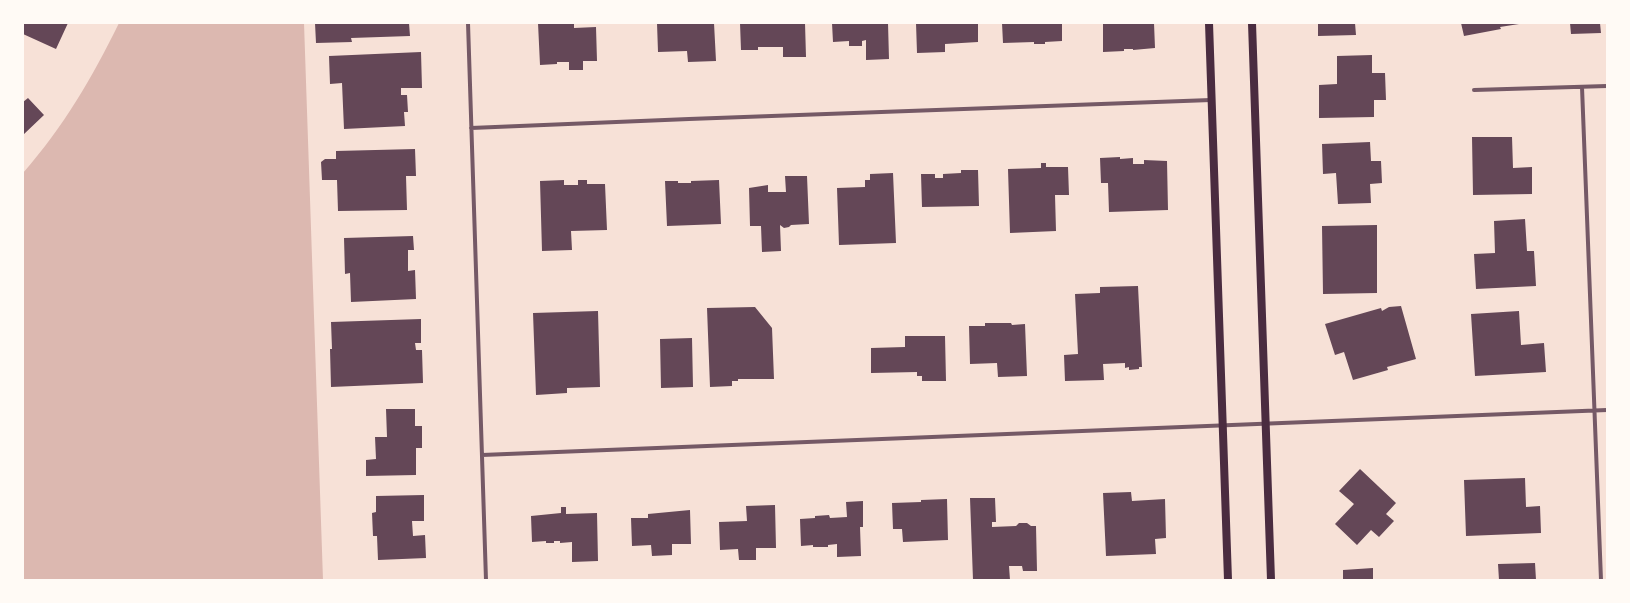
<!DOCTYPE html>
<html>
<head>
<meta charset="utf-8">
<style>
  body { margin:0 }
  #map { position:relative; width:1630px; height:603px; overflow:hidden; background:#f7e1d7; font-family:Mulish,sans-serif }
  canvas { display:block }
  .frame { position:absolute; inset:0; border:24px solid #fffaf5; pointer-events:none }
</style>
</head>
<body>
<div id="map">
<canvas width="1630" height="603"></canvas>
<div class="frame"></div>
</div>
<script>
const ctx = document.querySelector('canvas').getContext('2d');
ctx.lineJoin = 'round';
function paint(path, color) { ctx.fillStyle = color; ctx.fill(path, 'evenodd'); }
function stroke(path, color, width, dash) { ctx.strokeStyle = color; ctx.lineWidth = width; ctx.lineCap = dash ? 'butt' : 'round'; ctx.setLineDash(dash || []); ctx.stroke(path); }
paint(new Path2D(`
  M119 23H304L323 580H23V173C64 126 92 78 119 23Z`), '#dcb8b0');
paint(new Path2D(`
  M23 23H68L56 49 23 34Z
  M315 23H409L410 36 351 38 352 42 316 43Z
  M538 23H574V28L596 27 597 61H583V70H569V62H557V64L540 65Z
  M657 23H714L716 61 688 62 687 51 658 52Z
  M740 23H805L806 57H783V47H758V50H741Z
  M832 23H888L889 59 866 60V40L862 41V46H849V41L833 42Z
  M916 23H978V42L945 44V52L917 53Z
  M1002 23H1062V41L1045 42V44H1034V42L1003 43Z
  M1103 23H1154L1155 48 1133 50V49H1124V51L1103 52Z
  M1318 23H1355L1356 35 1318 36Z
  M1461 23H1518L1519 24 1500 27 1501 29 1464 36Z
  M1570 23H1600L1601 33 1571 34Z
  M421 52 422 88H401V95H407L408 112H404L405 126 344 129 342 83 330 84 329 56Z
  M1372 55V73H1385L1386 100H1374V117L1319 118V85L1337 84V56Z
  M28 98 44 115 23 135V102Z
  M1472 137H1512L1513 168 1532 167V194L1473 195Z
  M1370 142 1371 161H1381L1382 183 1370 184 1371 203 1338 204 1336 173 1323 174 1322 144Z
  M415 149 416 176H406L407 210 338 211 337 180H322L321 162 325 159H336V151Z
  M1120 157V159L1133 158V164H1144V160L1167 161 1168 210 1109 212 1108 183H1101L1100 158Z
  M1041 163H1046V167H1068L1069 195H1055L1056 231 1010 233 1008 169 1041 168Z
  M961 170H978L979 206 922 207 921 174H935V178H943V174L961 173Z
  M893 173 896 243 839 245 837 188 865 187V180H870V174Z
  M785 176H807L809 224 791 225 789 227 784 228 780 225 781 251 762 252 761 226H750L749 188 768 185V192H786Z
  M564 180V185H578V180H587V184H605L607 230 571 231 572 250 542 251 540 181Z
  M719 180 721 224 667 226 665 181H678V183H691V181Z
  M1525 219 1527 251H1534L1536 286 1476 289 1474 254 1495 253 1494 221Z
  M1377 225V293L1323 294 1322 226Z
  M413 236 414 250H408V271L415 270 416 299 351 302 350 273 345 274 344 238Z
  M1138 286 1142 367H1139V369L1129 370V367L1125 368V363L1103 364 1104 380 1065 381 1064 355 1078 354 1075 294 1100 293V287Z
  M1401 306 1416 359 1387 367 1388 370 1353 380 1344 352 1335 355 1325 324 1381 308 1382 311 1389 307Z
  M755 307 772 328 774 379H738V381H732V386L710 387 707 308Z
  M598 311 600 387 567 388V393L536 395 533 313Z
  M1519 311 1521 345 1544 343 1546 372 1475 376 1471 314Z
  M421 319V343H415L416 350H422L423 383 331 387 330 349H332L331 322Z
  M985 323H1011L1012 325 1025 324 1027 376 998 377 997 363 970 364 969 326H985Z
  M905 336H945L946 381H922V376H917V372L871 373V348L905 347Z
  M692 338 693 387 661 388 660 339Z
  M386 409H415V426H422V448H416V475L366 476V460L376 459 375 437H387Z
  M1360 469 1396 503 1386 514 1394 521 1379 537 1371 530 1357 545 1335 524 1354 504 1339 491Z
  M1525 478 1526 507 1540 506 1541 533 1466 536 1464 480Z
  M1131 492 1132 501 1165 499 1166 538 1155 539 1156 554 1106 556 1103 493Z
  M424 495V521H412L413 536 425 535 426 558 378 560 377 536H373L372 513 376 512V496Z
  M970 498H995L996 522H992V527L1016 526 1019 523H1027L1031 526H1036L1037 571H1023L1022 566H1009L1010 580H973Z
  M947 499 948 540 903 542 902 529H893L892 503 921 502V500Z
  M863 501V527H860L861 556 837 557V544L828 545V547H813V545L801 546 800 519 815 518V516L829 515 830 518 847 517 846 502Z
  M775 505 776 548H756V560H739L738 549 720 550 719 522 747 521 746 506Z
  M561 507H566V514L597 513 598 561 572 562V542L560 543V541H554V543H546V541L532 542 531 516 561 513Z
  M690 510 691 544H672V555L652 556 651 545 632 546 631 518H648V514Z
  M1535 563 1536 580H1499L1498 564Z
  M1373 568V580H1343V570Z`), '#644757');
stroke(new Path2D(`
  M468 23 486 580
  M1582 87 1601 580
  M1474 90 1607 86
  M471 128 689 119 1211 100
  M482 455 1607 410`), '#755966', 4);
stroke(new Path2D(`
  M1209 23 1228 580
  M1252 23 1271 580`), '#4a2c40', 8);
</script>
</body>
</html>
